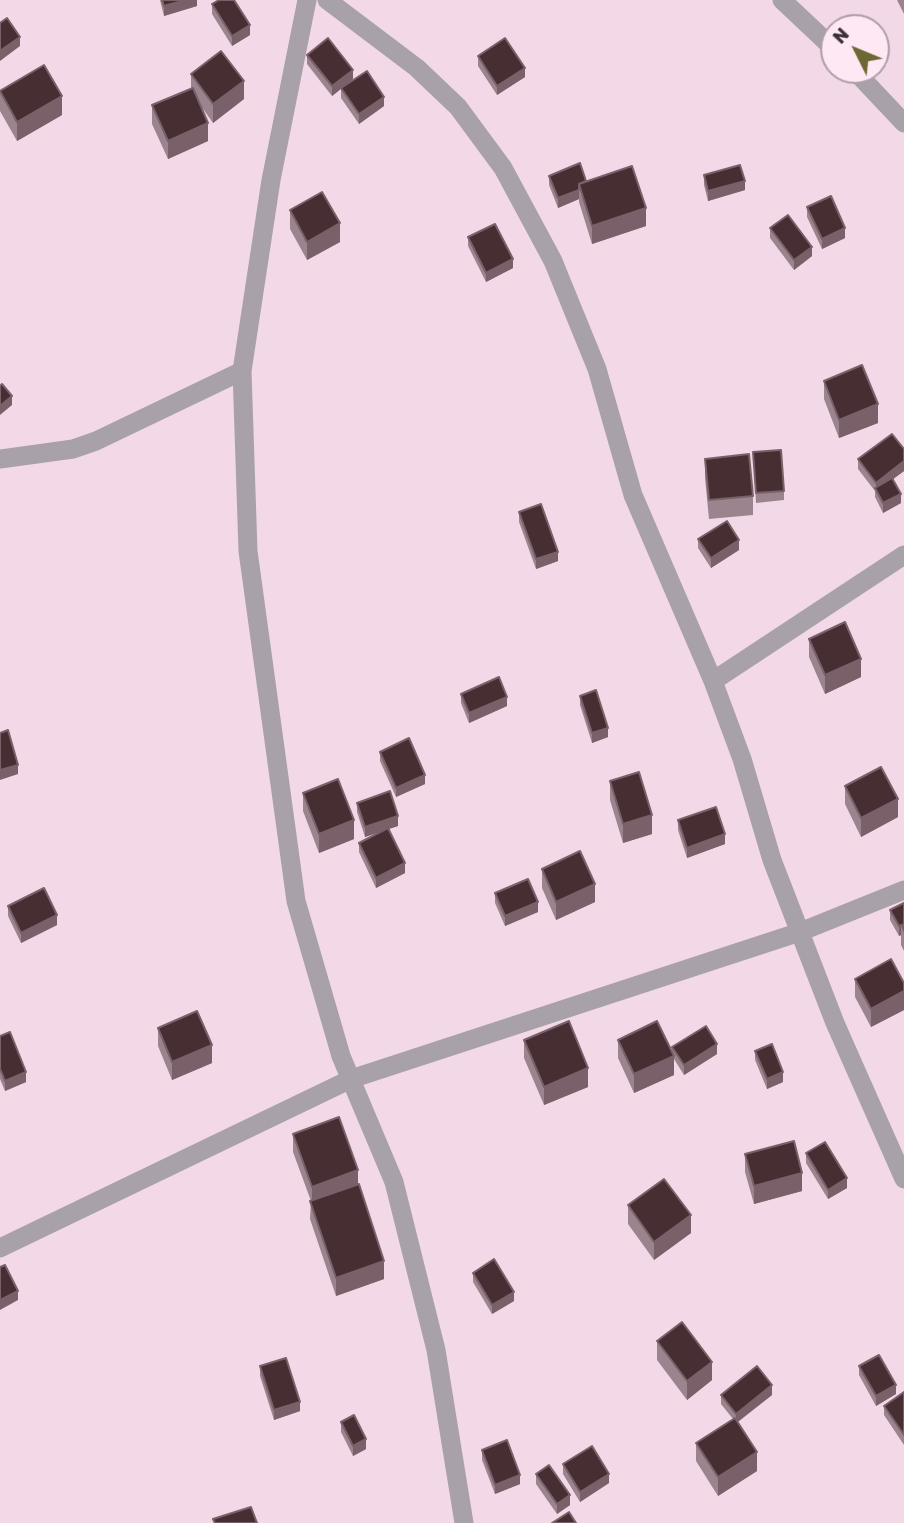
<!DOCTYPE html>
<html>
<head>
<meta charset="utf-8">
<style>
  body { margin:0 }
  #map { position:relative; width:904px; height:1523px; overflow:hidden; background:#f3d9e8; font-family:Rubik,sans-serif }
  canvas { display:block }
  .north { position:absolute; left:820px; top:14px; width:70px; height:70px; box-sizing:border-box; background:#fde8f4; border:2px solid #af9ea8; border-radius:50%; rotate:313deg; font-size:19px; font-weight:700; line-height:28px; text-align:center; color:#392f35 }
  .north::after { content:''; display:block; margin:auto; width:24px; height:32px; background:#6c6733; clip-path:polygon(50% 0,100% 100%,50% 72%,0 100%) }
</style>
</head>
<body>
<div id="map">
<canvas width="904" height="1523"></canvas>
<div class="north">N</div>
</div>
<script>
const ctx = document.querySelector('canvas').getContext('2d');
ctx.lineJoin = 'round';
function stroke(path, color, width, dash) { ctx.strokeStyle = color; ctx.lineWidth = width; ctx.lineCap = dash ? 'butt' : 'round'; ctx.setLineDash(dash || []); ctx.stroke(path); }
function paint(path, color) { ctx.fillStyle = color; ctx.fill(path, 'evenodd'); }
stroke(new Path2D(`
  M307 0 271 180 242 371 248 551 296 901 341 1056 394 1182 436 1350 464 1523
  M327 0 417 68 458 107 503 168 553 261 597 369 633 495 713 681 742 759 772 860 835 1023 904 1179
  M782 0 834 49
  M854 70 904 123
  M0 459 73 449 96 441 242 371
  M713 681 904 555
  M0 1248 351 1079 800 932 904 890`), '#a8a1aa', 19);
paint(new Path2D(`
  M160 0H197V6L164 16Z
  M897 0H904V14Z
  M212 4 250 35 232 46 212 14Z
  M307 55 353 79 344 86 384 106 359 124 341 98V89L332 96 307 64Z
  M478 56 525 77 497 95 478 66Z
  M191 74 244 99 213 123 201 106 208 141 168 159 152 124V105L191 88Z
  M0 91 62 115 17 141 0 111Z
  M704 175 745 190 708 201 704 185Z
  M549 176 586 181 646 226 592 244 579 202V199L558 208 549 185Z
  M807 207 845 238 822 249 807 217Z
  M290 210 340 242 307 260 290 229Z
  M770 228 812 256 794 270 770 238Z
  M468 237 513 268 486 282 468 246Z
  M824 381 878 423 839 438 824 399Z
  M753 452 784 491V500L756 503Z
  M705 459 753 496V515L709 519 705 478Z
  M858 459 904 471 893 479 901 503 883 513 875 497V491L858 469Z
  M519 512 558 561 536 569 519 522Z
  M698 539 739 550 711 568 698 548Z
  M809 639 861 677 825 694 809 657Z
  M461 694 507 706 469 723 461 703Z
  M580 696 608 737 592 743 580 705Z
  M380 752 425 784 396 797 380 761Z
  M610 781 652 834 623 843 610 800Z
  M845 786 898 817 861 837 845 804Z
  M303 793 354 839 319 853 303 811Z
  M357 803 398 826 388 829 405 873 376 888 359 852V843L384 830 365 837 357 812Z
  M678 820 725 844 687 858 678 830Z
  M542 869 595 902 556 920 542 888Z
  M495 893 538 912 505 926 495 903Z
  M904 903V951L901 945V935L899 936 890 920V910Z
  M8 906 57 925 21 943 8 916Z
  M855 979 904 983V1010L871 1027 855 997Z
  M158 1028 212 1063 172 1080 158 1046Z
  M0 1036 26 1082 5 1091 0 1079Z
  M524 1040 588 1087 544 1105 524 1058Z
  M618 1040 672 1052V1047L717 1054 684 1075 674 1059V1075L634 1093 618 1058Z
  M755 1051 783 1082 767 1089 755 1060Z
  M293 1134 358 1184 384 1279 336 1296 310 1219 311 1201 293 1152Z
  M806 1153 847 1188 828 1199 806 1163Z
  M745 1154 802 1191 754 1204 745 1172Z
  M628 1205 691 1233 654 1260 628 1224Z
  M473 1273 514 1301 492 1314 473 1282Z
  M657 1341 712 1380 687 1400 657 1360Z
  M260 1366 300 1411 274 1420 260 1376Z
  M859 1366 896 1394 876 1406 859 1375Z
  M904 1392V1445L884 1415V1406Z
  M721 1395H772L738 1422 757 1471 718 1496 696 1461V1443L733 1419 721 1404Z
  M341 1422 366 1449 353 1456 341 1432Z
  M482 1450 520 1484 495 1494 482 1460Z
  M563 1464 609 1483 580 1502 563 1474Z
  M536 1474 570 1505 557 1514 536 1484Z`), '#9c848e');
paint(new Path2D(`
  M186 0H197V6L164 16V6Z
  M250 25V35L232 46V36Z
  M20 37V46L0 61V51Z
  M525 68V77L497 95V86Z
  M353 70V79L332 96V86Z
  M244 81V99L213 123V104Z
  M62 96V115L17 141V122Z
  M384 97V106L359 124V114Z
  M208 123V141L168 159V141Z
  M745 181V190L708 201V191Z
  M579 190V199L558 208V198Z
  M646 208V226L592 244V226Z
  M340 223V242L307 260V242Z
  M845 228V238L822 249V239Z
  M812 247V256L794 270V260Z
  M513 259V268L486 282V273Z
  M12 396V405L0 415V406Z
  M878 404V423L839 438V420Z
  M904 461V471L877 491 876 489V483Z
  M901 494V503L883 513V503Z
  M739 540V550L711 568V558Z
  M558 552V561L536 569V559Z
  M861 659V677L825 694V675Z
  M507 697V706L469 723V713Z
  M608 728V737L592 743V733Z
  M18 765V774L0 780V770Z
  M425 775V784L396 797V788Z
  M898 799V817L861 837V818Z
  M652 815V834L623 843V824Z
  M398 816V826L365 837V827Z
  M354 820V839L319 853V834Z
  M725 834V844L687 858V848Z
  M405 863V873L376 888V878Z
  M595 884V902L556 920V902Z
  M538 902V912L505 926V916Z
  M57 915V925L21 943V933Z
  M904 924V933L901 926V935L899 936V926Z
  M904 991V1010L871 1027V1009Z
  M717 1044V1054L684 1075V1065Z
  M212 1045V1063L172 1080V1062Z
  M674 1056V1075L634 1093V1074Z
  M588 1068V1087L544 1105V1087Z
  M26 1072V1082L5 1091V1081Z
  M783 1072V1082L767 1089V1079Z
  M358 1170V1189L312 1205V1187Z
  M802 1173V1191L754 1204V1186Z
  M847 1178V1188L828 1199V1190Z
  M691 1215V1233L654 1260V1242Z
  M384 1261V1279L336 1296V1278Z
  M18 1291V1300L0 1310V1300Z
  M514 1292V1301L492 1314V1305Z
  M712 1362V1380L687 1400V1381Z
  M772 1385V1395L736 1423V1414Z
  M896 1385V1394L876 1406V1396Z
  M300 1402V1411L274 1420V1410Z
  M366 1439V1449L353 1456V1446Z
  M757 1452V1471L718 1496V1477Z
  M609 1474V1483L580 1502V1492Z
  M520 1475V1484L495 1494V1485Z
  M570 1495V1505L557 1514V1504Z`), '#7a6169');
const building = new Path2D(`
  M162 0H186L164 6Z
  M219 0H234L250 25 232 36 212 4Z
  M7 18 20 37 0 51V23Z
  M328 38 353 70 332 86 307 55Z
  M505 38 525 68 497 86 478 56Z
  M221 51 244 81 213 104 191 74Z
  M44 65 62 96 17 122 0 91Z
  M367 71 384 97 359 114 341 88Z
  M193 88 208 123 168 141 152 105Z
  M580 163 586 181 579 184V190L558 198 549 176Z
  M740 165 745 181 708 191 704 175Z
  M632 166 646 208 592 226 579 184Z
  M322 192 340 223 307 242 290 210Z
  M831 196 845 228 822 239 807 207Z
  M788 215 812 247 794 260 770 228Z
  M495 224 513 259 486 273 468 237Z
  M862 365 878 404 839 420 824 381Z
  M2 384 12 396 0 406V386Z
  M892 434 904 449V461L876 483 858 459Z
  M781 450 784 491 756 493 753 452Z
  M749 454 753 496 709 500 705 459Z
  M892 478 901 494 883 503 875 488Z
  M541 504 558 552 536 559 519 512Z
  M727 521 739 540 711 558 698 539Z
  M845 622 861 659 825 675 809 639Z
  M499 677 507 697 469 713 461 694Z
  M596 690 608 728 592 733 580 696Z
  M8 730 18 765 0 770V733Z
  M409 738 425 775 396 788 380 752Z
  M881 767 898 799 861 818 845 786Z
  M639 772 652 815 623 824 610 781Z
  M338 779 354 820 319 834 303 793Z
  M390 791 398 816 365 827 357 803Z
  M716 807 725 834 687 848 678 820Z
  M388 828 405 863 376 878 359 843Z
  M580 851 595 884 556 902 542 869Z
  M528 879 538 902 505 916 495 893Z
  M44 888 57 915 21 933 8 906Z
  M904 903V924L899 926 890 910Z
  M891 959 904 983V991L871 1009 855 979Z
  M197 1011 212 1045 172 1062 158 1028Z
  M569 1021 588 1068 544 1087 524 1040Z
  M657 1021 674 1056 634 1074 618 1040Z
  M706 1026 717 1044 684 1065 672 1047Z
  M10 1032 26 1072 5 1081 0 1069V1036Z
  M772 1044 783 1072 767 1079 755 1051Z
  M339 1117 358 1170 312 1187 293 1134Z
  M794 1141 802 1173 754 1186 745 1154Z
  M825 1142 847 1178 828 1190 806 1153Z
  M664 1179 691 1215 654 1242 628 1205Z
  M359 1184 384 1261 336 1278 310 1201Z
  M494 1259 514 1292 492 1305 473 1273Z
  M5 1265 18 1291 0 1300V1267Z
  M682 1322 712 1362 687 1381 657 1341Z
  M879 1355 896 1385 876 1396 859 1366Z
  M286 1358 300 1402 274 1410 260 1366Z
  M757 1366 772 1385 736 1414 721 1395Z
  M904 1392V1435L884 1406Z
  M354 1415 366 1439 353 1446 341 1422Z
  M735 1418 757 1452 718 1477 696 1443Z
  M507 1440 520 1475 495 1485 482 1450Z
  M592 1446 609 1474 580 1492 563 1464Z
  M549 1465 570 1495 557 1504 536 1474Z
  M251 1507 257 1523H215L213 1519Z
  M569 1512 576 1523H552Z`);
paint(building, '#462e33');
stroke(building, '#7a6169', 2);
</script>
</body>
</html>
